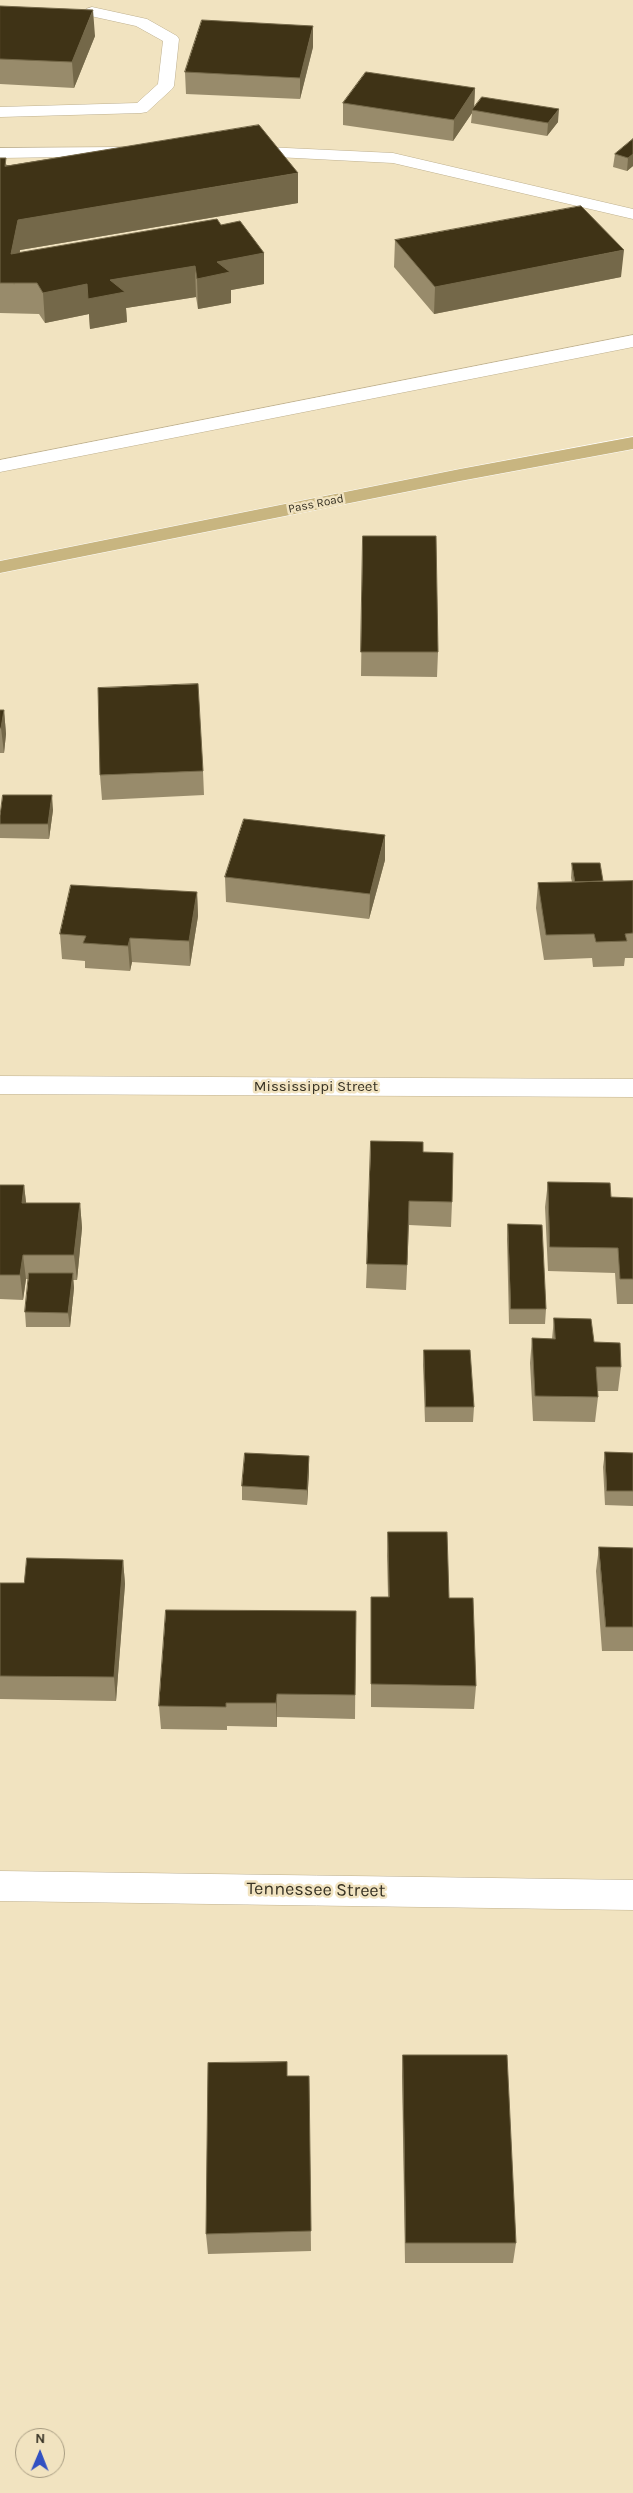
<!DOCTYPE html>
<html>
<head>
<meta charset="utf-8">
<style>
  body { margin:0 }
  #map { position:relative; width:633px; height:2493px; overflow:hidden; background:#f1e3c0; font-family:Karla,sans-serif }
  canvas { display:block }
  .north { position:absolute; left:15px; top:2428px; width:50px; height:50px; box-sizing:border-box; background:#f1e3c0; border:1px solid #a79c82; border-radius:50%; rotate:1deg; font-size:14px; font-weight:700; line-height:20px; text-align:center; color:#373224 }
  .north::after { content:''; display:block; margin:auto; width:18px; height:22px; background:#3251c2; clip-path:polygon(50% 0,100% 100%,50% 72%,0 100%) }
</style>
</head>
<body>
<div id="map">
<canvas width="633" height="2493"></canvas>
<div class="north">N</div>
</div>
<script>
const ctx = document.querySelector('canvas').getContext('2d');
ctx.lineJoin = 'round';
function stroke(path, color, width, dash) { ctx.strokeStyle = color; ctx.lineWidth = width; ctx.lineCap = dash ? 'butt' : 'round'; ctx.setLineDash(dash || []); ctx.stroke(path); }
function paint(path, color) { ctx.fillStyle = color; ctx.fill(path, 'evenodd'); }
function write(font, color, halo, rows, align = 'center') {
  ctx.font = font + ' Karla,sans-serif'; ctx.lineWidth = 5; ctx.setLineDash([]); ctx.textBaseline = 'middle'; ctx.strokeStyle = halo; ctx.fillStyle = color; for (const [text, x, y, turn = 0] of rows) {
    ctx.save(); ctx.translate(x, y); ctx.rotate((+turn || 0) * Math.PI / 180); ctx.textAlign = isNaN(turn) ? turn : align; if (halo) ctx.strokeText(text, 0, 0); ctx.fillText(text, 0, 0); ctx.restore();
  }
}
const lane = new Path2D(`
  M92 7 147 19 177 36 179 39 174 86 172 89 147 112 141 113 0 117V107L137 103 158 84 163 41 136 26 86 15 84 12 86 9Z
  M244 146 393 153 633 209V219L393 163 238 155 235 151 238 147Z
  M123 147 129 148 132 152 129 156 0 158V148Z
  M633 335V347L0 472V460Z`);
const street = new Path2D(`
  M0 1076 633 1079V1097L0 1094Z
  M0 1871 633 1880V1910L0 1901Z`);
const primary = new Path2D(`
  M633 437V449L460 481 0 573V561L460 469Z`);
stroke(lane, '#beb08f', 1);
stroke(street, '#beb08f', 1);
stroke(primary, '#fff', 1);
paint(lane, '#fff');
paint(street, '#fff');
paint(primary, '#c8b580');
paint(new Path2D(`
  M0 6 95 36 74 88 0 84Z
  M313 47 300 99 186 94 185 72Z
  M475 88 474 107 558 122 547 136 471 123 472 113 453 141 343 125V103Z
  M633 139V166L627 171 613 167 615 154Z
  M0 158 7 165 298 203 20 250V253L221 225 264 253V284L231 290V303L198 309 196 297 126 308 127 322 90 329 89 314 45 323 39 314 0 313Z
  M395 240 621 277 434 314 394 267Z
  M363 536 438 652 437 677 361 676Z
  M0 710H4L6 734 4 753H0Z
  M203 771 204 795 102 800 100 775Z
  M53 810 49 839 0 838V816Z
  M385 860 369 919 226 902 225 877Z
  M572 863 603 881H633V958H625L624 966 593 967 592 958 544 960 536 908 538 883 572 882 571 878Z
  M197 892 198 916 190 966 132 962 130 971 85 968V961L62 959 60 934Z
  M423 1152 452 1202 451 1227 409 1225 406 1290 366 1288 367 1264Z
  M548 1182 611 1197 633 1198V1304H617L615 1273 548 1271 545 1207Z
  M0 1185H24L26 1203H80L82 1228 77 1280H73L74 1288 70 1327H26L25 1312 29 1279H26L23 1300 0 1299Z
  M508 1224 546 1309 545 1324H509L507 1239Z
  M554 1318 594 1342 621 1367 618 1391H597L598 1397 595 1422 533 1421 530 1363 532 1338 552 1339Z
  M424 1350 474 1407 473 1422H425L423 1365Z
  M605 1452 633 1453V1506L605 1505 603 1467Z
  M309 1456V1471L307 1505 242 1500V1486Z
  M388 1532 449 1598 476 1686 474 1709 371 1707V1597H388L387 1556Z
  M599 1547 633 1548V1651H602L596 1571Z
  M123 1560 125 1584 116 1701 0 1699V1583H24Z
  M356 1611 355 1719 277 1717V1727L227 1726V1730L161 1729 159 1706Z
  M403 2055 516 2243 513 2263H405L402 2076Z
  M287 2076H309L311 2251 208 2254 206 2234Z`), '#988b6b');
paint(new Path2D(`
  M93 10 95 36 74 88 72 62Z
  M313 26V47L300 99V78Z
  M475 88 474 109 472 110V113L453 141 454 120Z
  M559 109 558 122 547 136 548 123Z
  M633 154V166L627 171 628 158Z
  M298 173V203L20 250 14 285 11 254 18 220Z
  M624 250 621 277 434 314 435 287Z
  M264 253V284L231 290V303L198 309 197 279 217 262Z
  M195 266 196 297 126 308 127 322 90 329 89 314 45 323 43 293 87 284Z
  M4 710 6 734 4 753 1 728Z
  M52 795 53 810 49 839 48 824Z
  M385 835V860L369 919 370 894Z
  M197 892 198 916 190 966 189 941Z
  M130 938 132 962 130 971 128 946Z
  M24 1185 27 1210 22 1203Z
  M80 1203 82 1228 77 1280 74 1255Z
  M23 1255 26 1279 23 1300 20 1275Z
  M73 1273 74 1288 70 1327 68 1313Z
  M309 1456V1471L307 1505V1490Z
  M123 1560 125 1584 116 1701 114 1677Z
  M277 1694V1727L276 1703Z`), '#746849');
const building = new Path2D(`
  M0 6 93 10 72 62 0 59Z
  M202 20 313 26 300 78 185 72Z
  M366 72 475 88 454 120 343 103Z
  M482 97 559 109 548 123 472 110Z
  M259 125 298 173 18 220 11 254 217 219 221 225 240 221 264 253 217 262 230 272 197 279 195 266 110 280 125 292 88 299 87 284 43 293 37 283H0V158H6L5 166Z
  M633 139V154L628 158 615 154Z
  M581 206 624 250 435 287 395 240Z
  M363 536H436L438 652H361Z
  M198 684 203 771 100 775 98 688Z
  M0 710H4L1 728H0Z
  M3 795H52L48 824H0V816Z
  M244 819 385 835 370 894 225 877Z
  M572 863H600L603 881 575 882Z
  M633 881V933L625 934 627 941 596 942 594 934 546 935 538 883Z
  M71 885 197 892 189 941 130 938 128 946 83 943 86 936 60 934Z
  M371 1141 423 1142V1152L453 1153 452 1202 409 1201 407 1265 367 1264Z
  M548 1182 610 1183 611 1197 633 1198V1279H620L618 1248 550 1247Z
  M0 1185H24L22 1203H80L74 1255H23L20 1275H0Z
  M508 1224 542 1225 546 1309H511Z
  M29 1273H73L68 1313 25 1312Z
  M554 1318 591 1319 594 1342 620 1343 621 1367H596L598 1397 535 1396 532 1338 555 1339Z
  M424 1350H470L474 1407H426Z
  M605 1452 633 1453V1491H607Z
  M245 1453 309 1456 307 1490 242 1486Z
  M388 1532H447L449 1598H473L476 1686 371 1684V1597H389Z
  M599 1547 633 1548V1627H606Z
  M27 1558 123 1560 114 1677 0 1676V1583H24Z
  M166 1610 356 1611 355 1695 277 1694 276 1703H226V1707L159 1706Z
  M403 2055H507L516 2243H406Z
  M287 2062V2076H309L311 2231 206 2234 208 2063Z`);
paint(building, '#3f3316');
stroke(building, '#746849', 1);
write('12px', '#373224', '#f1e3c0', [
  ["Pass Road",316,504,-11]
]);
write('15px', '#373224', '#f1e3c0', [
  ["Mississippi Street",316,1087]
]);
write('18px', '#373224', '#f1e3c0', [
  ["Tennessee Street",316,1890,1]
]);
</script>
</body>
</html>
